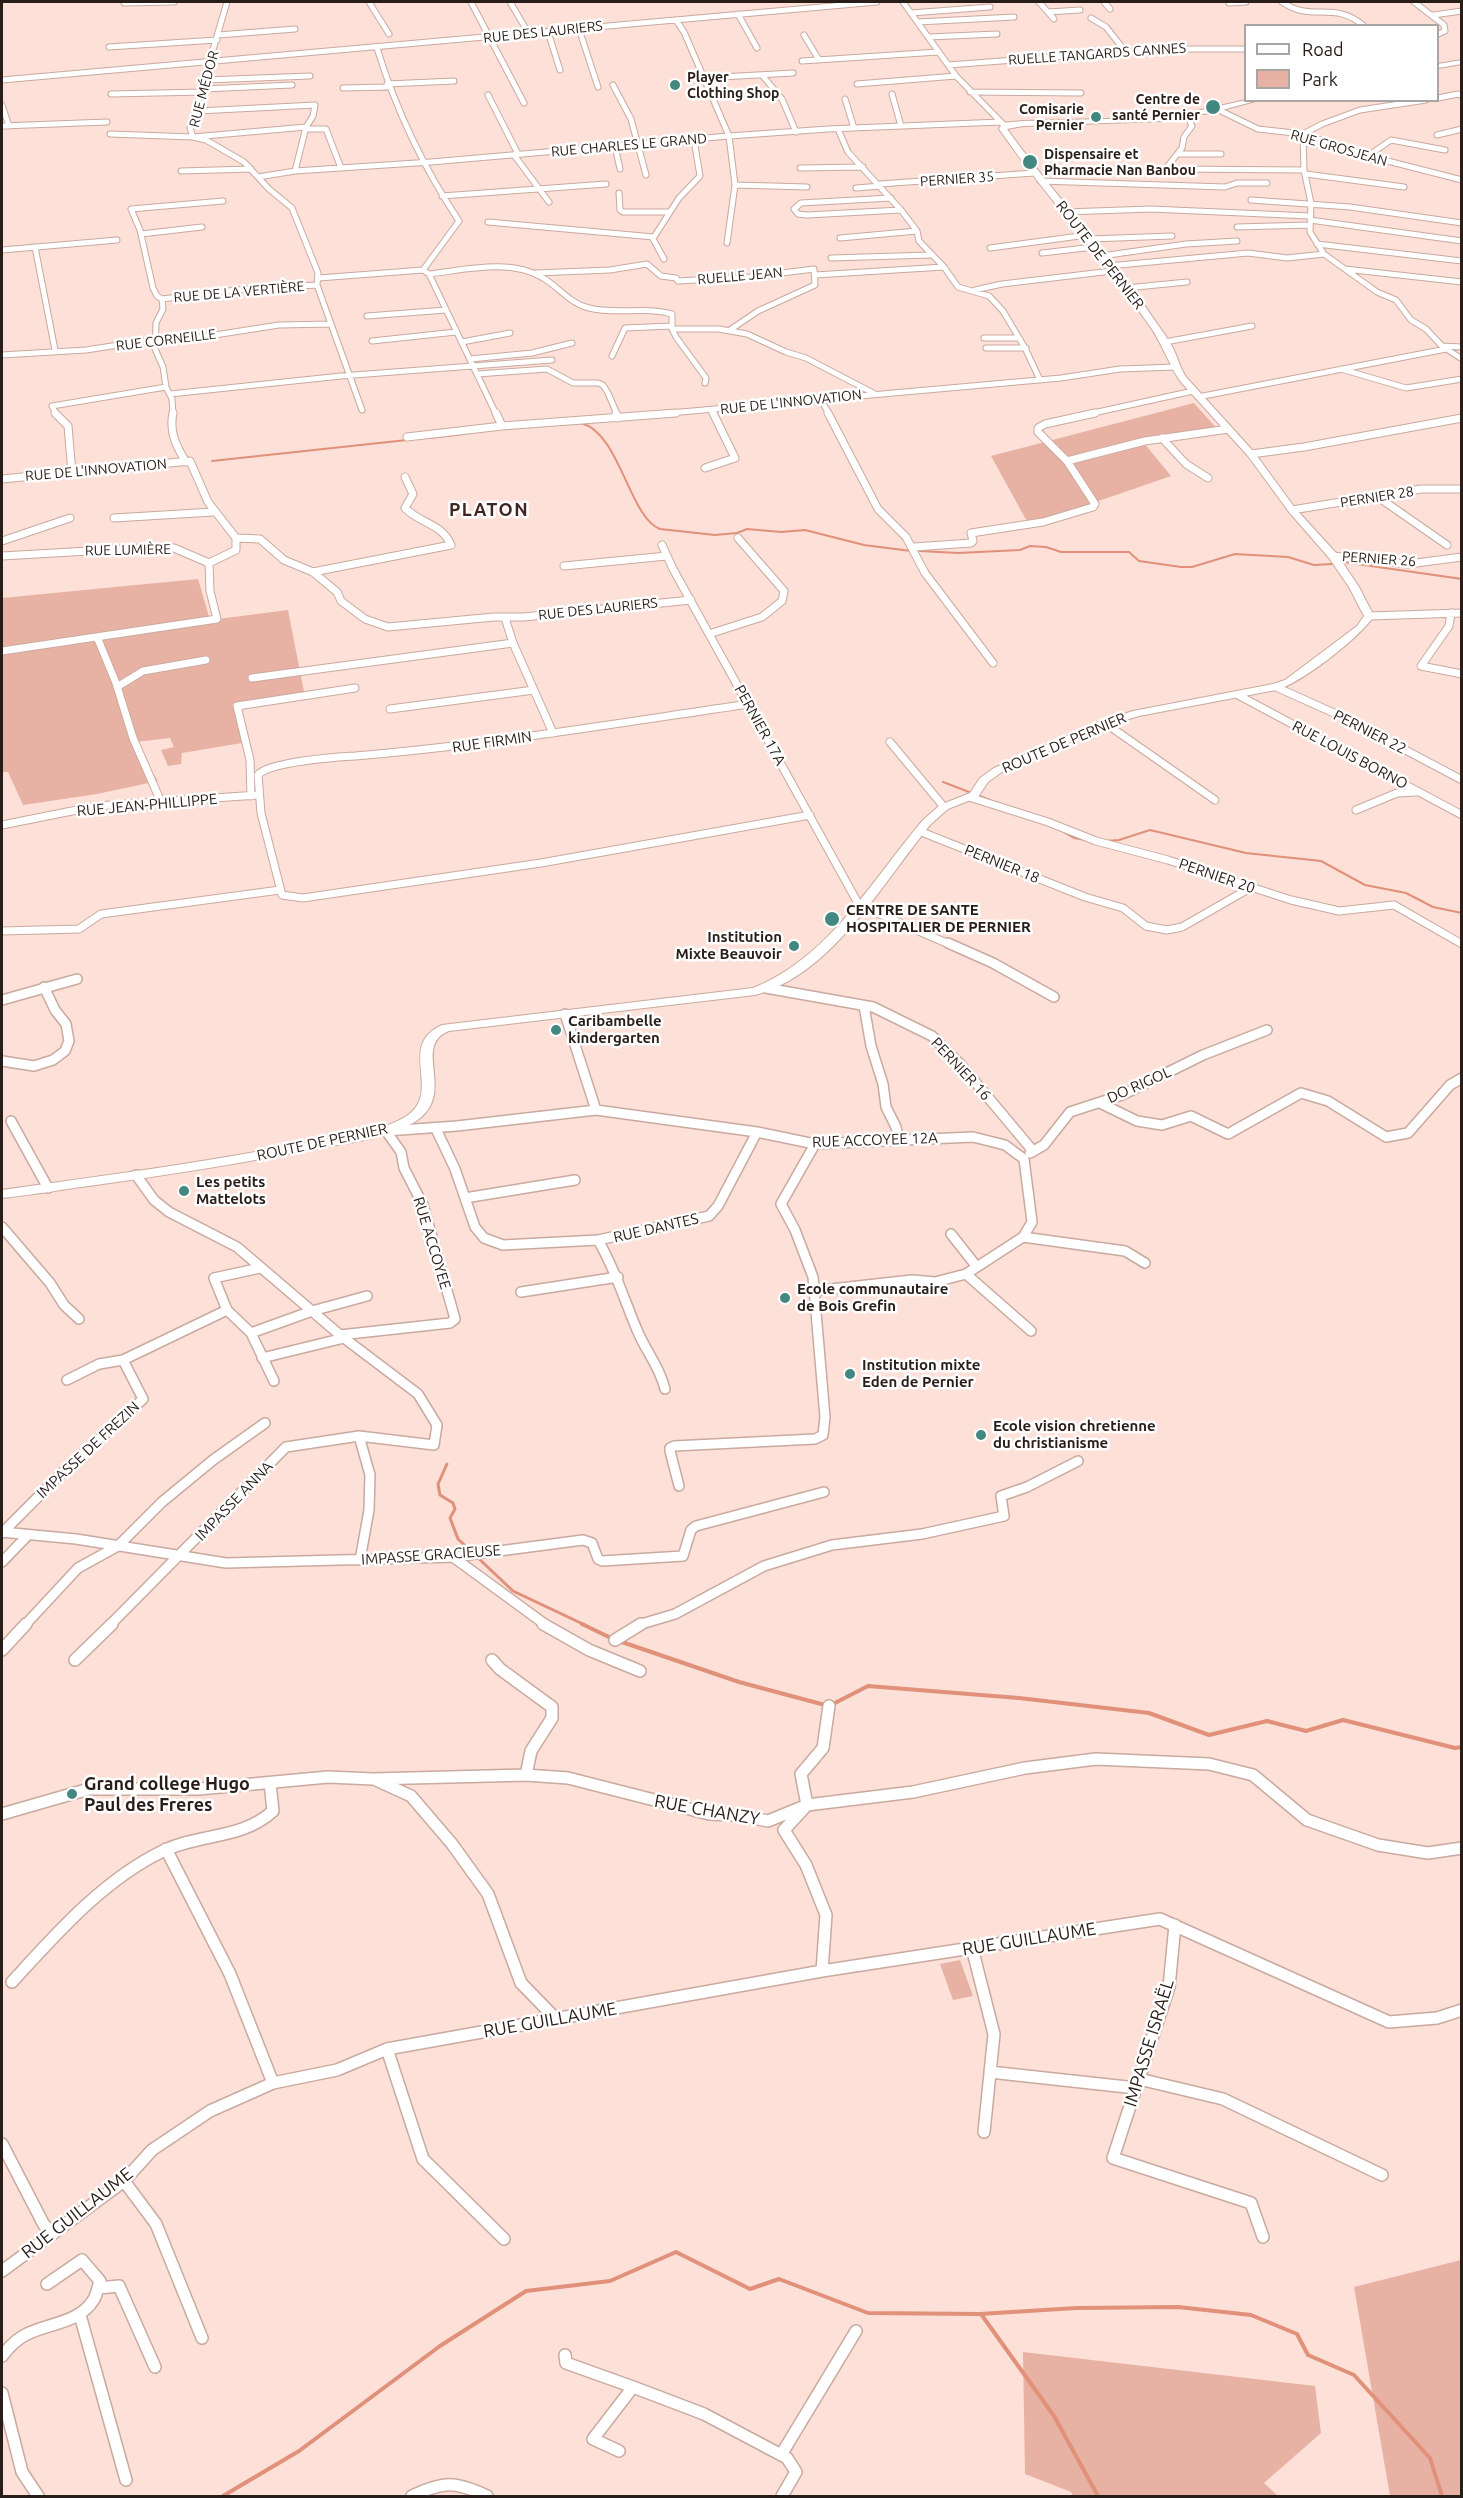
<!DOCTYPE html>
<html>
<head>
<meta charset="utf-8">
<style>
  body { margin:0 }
  #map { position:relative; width:1463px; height:2498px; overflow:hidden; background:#fde0d8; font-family:Ubuntu,sans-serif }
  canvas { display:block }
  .frame { position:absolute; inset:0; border:3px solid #291d19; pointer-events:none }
  .legend { position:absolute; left:1244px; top:24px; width:195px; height:78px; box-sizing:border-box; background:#fff; border:2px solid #a9a5a3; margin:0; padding:8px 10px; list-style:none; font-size:18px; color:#291d19 }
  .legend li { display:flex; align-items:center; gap:12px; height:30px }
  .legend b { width:30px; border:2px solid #a9a5a3 }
</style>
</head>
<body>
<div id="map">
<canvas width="1463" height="2498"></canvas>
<div class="frame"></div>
<ul class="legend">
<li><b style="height:8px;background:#fff"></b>Road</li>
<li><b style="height:16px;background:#e7b2a3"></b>Park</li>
</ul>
</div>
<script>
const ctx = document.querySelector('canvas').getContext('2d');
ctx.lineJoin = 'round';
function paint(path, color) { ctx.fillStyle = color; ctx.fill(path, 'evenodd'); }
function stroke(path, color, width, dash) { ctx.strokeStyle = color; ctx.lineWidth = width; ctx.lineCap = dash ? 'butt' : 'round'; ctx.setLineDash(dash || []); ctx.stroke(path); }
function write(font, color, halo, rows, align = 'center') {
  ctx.font = font + ' Ubuntu,sans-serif'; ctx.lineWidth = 5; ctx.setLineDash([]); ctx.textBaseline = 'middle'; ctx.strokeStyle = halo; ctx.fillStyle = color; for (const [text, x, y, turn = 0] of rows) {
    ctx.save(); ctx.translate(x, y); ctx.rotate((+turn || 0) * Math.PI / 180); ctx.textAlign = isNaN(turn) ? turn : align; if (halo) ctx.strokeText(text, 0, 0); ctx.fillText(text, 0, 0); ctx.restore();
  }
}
paint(new Path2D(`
  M1194 403 1219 431 1144 443 1171 476 1029 525 991 456Z
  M198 579 210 620 288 610 305 697 232 705 240 724 242 743 182 753 181 764 168 766 161 750 174 747 170 738 136 742V749L158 781 97 794 23 805 8 772H2V598Z
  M960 1960 973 1996 953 2000 940 1964Z
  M1461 2260V2496H1390L1354 2287Z
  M1023 2352 1315 2386 1321 2433 1264 2483 1278 2496H1073L1071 2492 1025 2474Z`), '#e7b2a3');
stroke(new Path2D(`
  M581 423C620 433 629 517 660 529L715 535 737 533 747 529 781 532 805 530 864 545 911 551
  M429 438 464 434
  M212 461 407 440
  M920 551 958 553 1020 550 1030 546 1046 547 1061 552H1129L1139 561 1181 567H1192L1235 554 1288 557 1314 565 1332 564
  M1343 562 1462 579
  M943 782 990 800
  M1062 831 1074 838 1086 840
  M1105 841 1119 840 1150 830 1246 853 1321 861 1365 885 1406 893 1433 907 1462 913`), '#e19079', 2);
stroke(new Path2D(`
  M447 1464 438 1484 440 1495 453 1503 455 1509 450 1518 458 1539 472 1552
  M476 1556 513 1591 585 1625`), '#e19079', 3);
stroke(new Path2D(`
  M582 1624 613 1639
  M619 1641 739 1682 825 1705
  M831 1705 868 1686 1019 1698 1149 1713 1209 1735 1267 1721 1306 1731 1343 1720 1455 1748 1462 1747
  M981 2314 1054 2416 1098 2496
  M223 2496 299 2451 440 2346 526 2291 610 2281 676 2252 750 2289 779 2279 868 2313 980 2314 1076 2308 1178 2307 1251 2315 1297 2334 1308 2355 1354 2375 1430 2458 1442 2496`), '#e19079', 4);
const streetFar3 = new Path2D(`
  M227 2 190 128 193 137 206 140 244 162 269 189 292 208 318 273 317 285
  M369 2 389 34
  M471 2 524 103
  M510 2 529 34
  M903 2 956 76 1003 124
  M1039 2 1054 19
  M1104 2 1110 9
  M1282 2C1312 23 1334 0 1364 26
  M1414 2 1444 25 1445 31 1438 34
  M124 3 174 2
  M1229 3 1246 2
  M1048 12 1080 10
  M911 13 990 7
  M738 14 757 48
  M1433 15 1462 11
  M1091 18 1106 27 1125 51
  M676 20 684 32 729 136 735 185 727 243
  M918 22 1014 17
  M579 29 598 87
  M548 32 560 70
  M218 35 295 29
  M804 35 819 60
  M928 37 997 34
  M109 47 217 40
  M377 48C396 110 423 167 459 221L423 270
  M802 61 938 52
  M948 65 1161 49H1246
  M762 75 782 99 796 132
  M703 78 793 73
  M2 80 877 2
  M206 80 310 76
  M387 84 454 81
  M857 84 956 76
  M613 85 631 119 646 175
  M343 88 388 87
  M204 89 292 85
  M970 92 1081 93
  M111 94 203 92
  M892 94 901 126
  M488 95 518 154
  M1438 98 1458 94 1462 96
  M845 99 854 128
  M2 105 9 126
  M1219 110 1258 129 1303 134 1368 156 1462 180
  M198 111 315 105 313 116 306 127 295 171
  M1187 116 1192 126 1184 137 1182 148 1167 167 1169 169 1304 170
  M2 126 107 122
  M305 129H326L341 168
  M838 129 848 152 901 210 917 231 919 241 944 267 958 287 989 296 1003 311 1025 348 1040 380
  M110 134 193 137 306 127
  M1437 135 1462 129
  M615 146 620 169
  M1178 154H1221
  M514 155 549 202
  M1368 156 1391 140 1445 150
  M800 168 863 167
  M181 171 251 169
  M1306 174 1404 187
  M258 177 295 171 431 162 729 136 828 129 1001 122
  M1040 181 1225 187 1237 183H1267
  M880 184 1034 173
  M735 185 807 187
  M856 188 881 186
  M619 193 620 210 623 212H670
  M442 196 606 184
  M891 198 801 203 794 209 798 214 807 215 901 210
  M1251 200 1350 207 1462 223
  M1065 212 1151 209 1310 216
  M1310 220 1462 241
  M488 222 654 237 679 198 700 176 694 140
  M1237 227 1310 225
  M141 234 202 227
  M652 237 664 259
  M840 238 917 231
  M1090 239 1172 236
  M1317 244 1462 261
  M35 247 55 350
  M990 248 1087 235
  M2 250 117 240
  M1042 253 1094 247
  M1324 254 1377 292 1396 300 1411 320 1426 329 1442 346 1462 359
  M1101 256 1186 244 1237 241
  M831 258 931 255
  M1108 266 1248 253 1287 258 1324 254 1310 232 1311 203 1304 170 1303 134 1322 124 1360 110 1426 100
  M1345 269 1462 282
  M536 273 610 270 647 264 661 276 676 278 678 281 750 277 814 269 815 285 758 311 730 330
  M429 274 496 414
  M815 275 944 267
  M319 278 423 270 429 274C464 270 511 258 543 278 559 287 570 304 589 308 616 315 645 306 672 314V329L676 337 706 378 705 383
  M317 285 362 410
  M1126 288 1187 282
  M975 290 1002 284 1112 271
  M162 299 236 290 317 285
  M367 316 446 310
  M672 329H719L747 334 786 352 806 358 875 394
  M984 338H1019
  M372 341 456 332
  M462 342 510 333
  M1165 342 1252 326
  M1442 346 1462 347
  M986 348H1026
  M2 355 86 350 138 342 189 339 279 325 331 324
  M612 356 625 328 672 326
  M470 359 532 353 572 343
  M1341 369 1406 388 1462 379
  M477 374 547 369 573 383H598L603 385 608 393 617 414
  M170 394 341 376 552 360
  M1198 397 1446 349
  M820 398 829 414
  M712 410 714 414
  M56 414 52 406 166 387
  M173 414 172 399 166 387 163 367 155 349 156 323 163 309 162 299 157 296 153 288 140 230 131 209 223 201
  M659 414 1061 378 1120 369 1175 367
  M1089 414 1193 391`);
const streetFar2 = new Path2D(`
  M55 413 68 426 72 473
  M173 413C169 432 176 446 186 462
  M496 413 502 426
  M616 413 618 418
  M828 413 878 509 906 537 925 573 993 663
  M407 437 502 426 676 413
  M1162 438 1186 464 1208 478
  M1251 454 1304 447 1462 418
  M1067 461 1145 441 1228 429
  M705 468 735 458 713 413
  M2 479 190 461 208 502 236 538 260 539 284 560 313 572 337 592 341 601 365 619 388 627 494 617H524L691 600
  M1378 497 1447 545
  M1292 510 1421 489H1462
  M114 518 213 512
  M2 541 70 518
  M662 545 673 569 859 905 951 945
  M914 547 971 543 973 541 971 533 1043 522 1093 507 1095 504 1067 461 1038 432V428L1045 424 1095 413
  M2 556 158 547 174 548 209 563 236 550V538
  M1333 556 1408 564 1462 557
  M564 566 667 556
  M313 572 451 545C443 524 419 523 405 508L413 494 405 477
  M1451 613 1449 626 1421 666 1462 674
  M1369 616 1462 613
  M505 618 513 643 553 733
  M709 634 762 617 782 601 784 591 738 538
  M97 637 116 683 133 738 161 802
  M2 651 217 619 210 591 209 563
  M252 678 513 643
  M117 687 143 671 206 660
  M1276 687 1345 718 1462 780
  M1238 695 1462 815
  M749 704C618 723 487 745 355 756 336 757 268 762 258 775L261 813 282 895 303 898 541 863 810 815
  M390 709 534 690
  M1105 723 1215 800
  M890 742 944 807
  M251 796 250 760 237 706 355 688
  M969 797 1048 822 1096 841 1168 860 1291 900 1339 911 1394 905 1462 944
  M1356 810 1397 793 1416 792
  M2 825 97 806 258 795
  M919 831 1085 897 1123 908 1146 926 1167 930 1182 927 1250 888
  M2 931 79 929 101 914 280 890`);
const streetFar1 = new Path2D(`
  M948 943 993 963 1054 997
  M766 988 873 1007 932 1036 961 1065 1033 1151
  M2 1000 77 979
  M864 1006 871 1046 883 1084 886 1107 896 1127 899 1141
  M565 1014 596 1110
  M2 1061 34 1066 53 1060 65 1051 69 1041 66 1024 55 1010 44 987
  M1100 1103 1137 1121 1162 1125 1191 1116 1228 1134 1301 1093 1328 1101 1386 1137 1408 1133 1450 1085 1462 1078
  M11 1121 48 1188
  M436 1129 455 1169 475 1227 484 1238 503 1245 598 1240
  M386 1131 457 1126 596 1110 757 1132 815 1144 973 1137 1005 1145 1024 1159 1032 1222 1023 1237 966 1274 935 1282 912 1280 813 1291
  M1030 1153 1044 1145 1070 1112 1122 1095 1203 1055 1267 1030
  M465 1198 575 1180
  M2 1227 50 1283 64 1305 79 1319
  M951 1234 977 1267
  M1023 1237 1125 1251 1145 1263
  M260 1268 214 1278 227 1310 251 1333 274 1381
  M966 1274 1031 1331
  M521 1292 618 1277
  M251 1333 312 1311 367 1296
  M340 1335 450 1323 455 1319 423 1205 404 1168 401 1152 386 1131
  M262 1358 344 1338
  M67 1380 99 1364 123 1360 227 1310
  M665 1389C659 1365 646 1352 637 1330 624 1299 615 1269 598 1240L709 1216 718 1206 757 1132
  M359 1436 370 1475 369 1510 360 1560
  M679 1486 670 1451V1448L674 1446 815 1439 823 1435 825 1417 813 1277 795 1230 781 1204 815 1144
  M2 1532 76 1539 226 1563 453 1557 583 1540 592 1543 598 1559 602 1561 683 1556 691 1530 696 1526 824 1492
  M2 1533 62 1473 143 1399 123 1360
  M453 1557 546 1625
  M2 1562 28 1535
  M25 1625 78 1568 118 1546 162 1502 213 1460 265 1423
  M110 1625 286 1447 359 1436 434 1445 437 1425 418 1394 340 1335 237 1247 169 1212 154 1200 136 1175
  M638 1625 675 1614 764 1566 832 1545 922 1534 1004 1516 1001 1496 1027 1487 1078 1461`);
const street = new Path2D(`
  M543 1624 589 1650 640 1671
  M615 1640 641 1624
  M2 1650 26 1624
  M75 1660 112 1624
  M492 1660 500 1669 552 1707V1718L531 1751 526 1775
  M376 1780 411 1796 452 1844 488 1894 521 1983 557 2020
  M2 1814 89 1789H199L328 1777 373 1779 526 1775 568 1778 709 1814 737 1815 768 1821 807 1805 913 1792 1025 1768 1096 1759 1209 1764 1253 1775 1307 1820 1378 1845 1428 1853 1462 1848
  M166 1849 230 1974 273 2083
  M1175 1925 1169 1987 1113 2158 1251 2203 1263 2237
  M972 1948 994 2034 984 2132
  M822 1971 826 1915 806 1865 784 1830 807 1805 801 1774 823 1748 829 1706
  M12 1982C56 1934 103 1880 163 1851 200 1833 241 1840 273 1811L270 1783
  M387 2049 423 2159 504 2239
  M990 2072 1136 2088
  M1139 2079 1223 2099 1382 2175
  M2 2144 44 2225 54 2233
  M124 2181 156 2224 202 2338
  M2 2271 124 2181 152 2150 210 2111 273 2083 337 2070 387 2049 822 1971 1160 1919 1389 2022 1437 2018 1462 2010
  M99 2288 119 2286 155 2367
  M80 2315 126 2480
  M565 2355 566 2363 633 2387 593 2439 619 2451
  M2 2356C9 2347 16 2339 27 2334 49 2323 80 2323 94 2299 97 2294 98 2287 100 2281L82 2260 47 2284
  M633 2387 704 2414 787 2458 796 2472 782 2496
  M2 2393 22 2472 38 2496
  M781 2455 856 2331
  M412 2496C444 2481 455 2481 487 2496`);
const secondary = new Path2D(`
  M1462 60V64L1438 68V64Z
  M1246 100H1259L1215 112 1161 121 1023 126 1007 129C1055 196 1112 256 1158 325 1163 332 1169 340 1173 348 1178 358 1180 368 1186 377L1254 452 1295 508 1337 554 1359 587 1374 616C1359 638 1302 683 1276 690L1139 716 1109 725 1002 772 988 782 978 797 948 809 931 824C883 882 832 975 755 995L449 1031C410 1046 460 1096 413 1123 380 1141 339 1144 303 1151 234 1165 166 1175 96 1185 65 1189 33 1195 2 1198V1190C101 1176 201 1163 299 1144 334 1137 374 1135 405 1117 445 1093 395 1046 442 1025L753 988C830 957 871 881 923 820L940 805 970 793 980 778 994 768 1101 721 1133 711 1273 684 1285 680 1357 626 1364 616 1349 587 1329 558 1289 512 1248 456 1180 381C1168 363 1162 343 1149 325 1102 257 1046 197 999 129L1002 123 1023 121 1147 118 1201 110Z`);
stroke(streetFar3, '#caa99f', 7);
stroke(streetFar2, '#caa99f', 9);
stroke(streetFar1, '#caa99f', 12);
stroke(street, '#caa99f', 14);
stroke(secondary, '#caa99f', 2);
stroke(streetFar3, '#fff', 5);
stroke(streetFar2, '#fff', 7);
stroke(streetFar1, '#fff', 9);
stroke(street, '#fff', 11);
paint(secondary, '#fff');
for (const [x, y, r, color] of [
  [675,85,6,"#428881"],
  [1213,107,8,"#428881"],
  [1096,117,6,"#428881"],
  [1030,162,8,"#428881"],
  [832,919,8,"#428881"],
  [794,946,6,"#428881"],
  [556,1030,6,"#428881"],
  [184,1191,6,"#428881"],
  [785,1298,6,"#428881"],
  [850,1374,6,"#428881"],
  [981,1435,6,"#428881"],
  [72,1794,6,"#428881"]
]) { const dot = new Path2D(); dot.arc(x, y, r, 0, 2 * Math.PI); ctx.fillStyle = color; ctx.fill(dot); stroke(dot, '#fff', 2); }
write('14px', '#291d19', '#fff', [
  ["RUE DES LAURIERS",543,32,-6],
  ["RUELLE TANGARDS CANNES",1097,54,-4],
  ["RUE MÉDOR",204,89,-75],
  ["RUE CHARLES LE GRAND",629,145,-5],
  ["RUE GROSJEAN",1339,148,16],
  ["PERNIER 35",957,179,-4],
  ["RUELLE JEAN",740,276,-5],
  ["RUE DE LA VERTIÈRE",239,292,-5],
  ["RUE CORNEILLE",166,340,-7],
  ["RUE DE L'INNOVATION",791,402,-6],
  ["RUE DE L'INNOVATION",96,470,-5],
  ["PERNIER 28",1377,497,-9],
  ["RUE LUMIÈRE",128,550,-1],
  ["PERNIER 26",1379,559,4],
  ["RUE DES LAURIERS",598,609,-6]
]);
write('bold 14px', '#291d19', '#fff', [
  ["Player",687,77],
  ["Clothing Shop",687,93],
  ["Centre de",1200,99,"right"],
  ["santé Pernier",1200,115,"right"],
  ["Comisarie",1084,109,"right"],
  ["Pernier",1084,125,"right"],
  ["Dispensaire et",1044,154],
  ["Pharmacie Nan Banbou",1044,170]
], 'left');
write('15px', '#291d19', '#fff', [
  ["ROUTE DE PERNIER",1100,255,52],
  ["PERNIER 17A",760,725,61],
  ["PERNIER 22",1370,732,27],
  ["RUE FIRMIN",492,742,-8],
  ["ROUTE DE PERNIER",1064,743,-23],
  ["RUE LOUIS BORNO",1350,755,28],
  ["RUE JEAN-PHILLIPPE",147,805,-5],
  ["PERNIER 18",1002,864,22],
  ["PERNIER 20",1217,876,19],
  ["PERNIER 16",961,1069,47],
  ["DO RIGOL",1139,1085,-24],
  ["RUE ACCOYEE 12A",875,1140,-2],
  ["ROUTE DE PERNIER",322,1142,-12],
  ["RUE DANTES",656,1228,-13],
  ["RUE ACCOYEE",432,1243,73],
  ["IMPASSE DE FREZIN",88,1450,-43],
  ["IMPASSE ANNA",234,1501,-46],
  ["IMPASSE GRACIEUSE",431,1555,-4]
]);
write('bold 15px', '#291d19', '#fff', [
  ["CENTRE DE SANTE",846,910],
  ["HOSPITALIER DE PERNIER",846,927],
  ["Institution",782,937,"right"],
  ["Mixte Beauvoir",782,954,"right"],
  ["Caribambelle",568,1021],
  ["kindergarten",568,1038],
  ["Les petits",196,1182],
  ["Mattelots",196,1199],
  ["Ecole communautaire",797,1289],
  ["de Bois Grefin",797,1306],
  ["Institution mixte",862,1365],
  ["Eden de Pernier",862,1382],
  ["Ecole vision chretienne",993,1426],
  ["du christianisme",993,1443]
], 'left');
ctx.letterSpacing = '1.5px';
write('bold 18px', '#40261f', '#fff', [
  ["PLATON",489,510]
]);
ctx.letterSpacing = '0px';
write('bold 18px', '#291d19', '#fff', [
  ["Grand college Hugo",84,1784],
  ["Paul des Freres",84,1805]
], 'left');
write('18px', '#291d19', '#fff', [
  ["RUE CHANZY",707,1810,10],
  ["RUE GUILLAUME",1029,1939,-9],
  ["RUE GUILLAUME",550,2020,-10],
  ["IMPASSE ISRAËL",1149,2043,-73],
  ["RUE GUILLAUME",77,2213,-38]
]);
</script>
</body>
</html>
